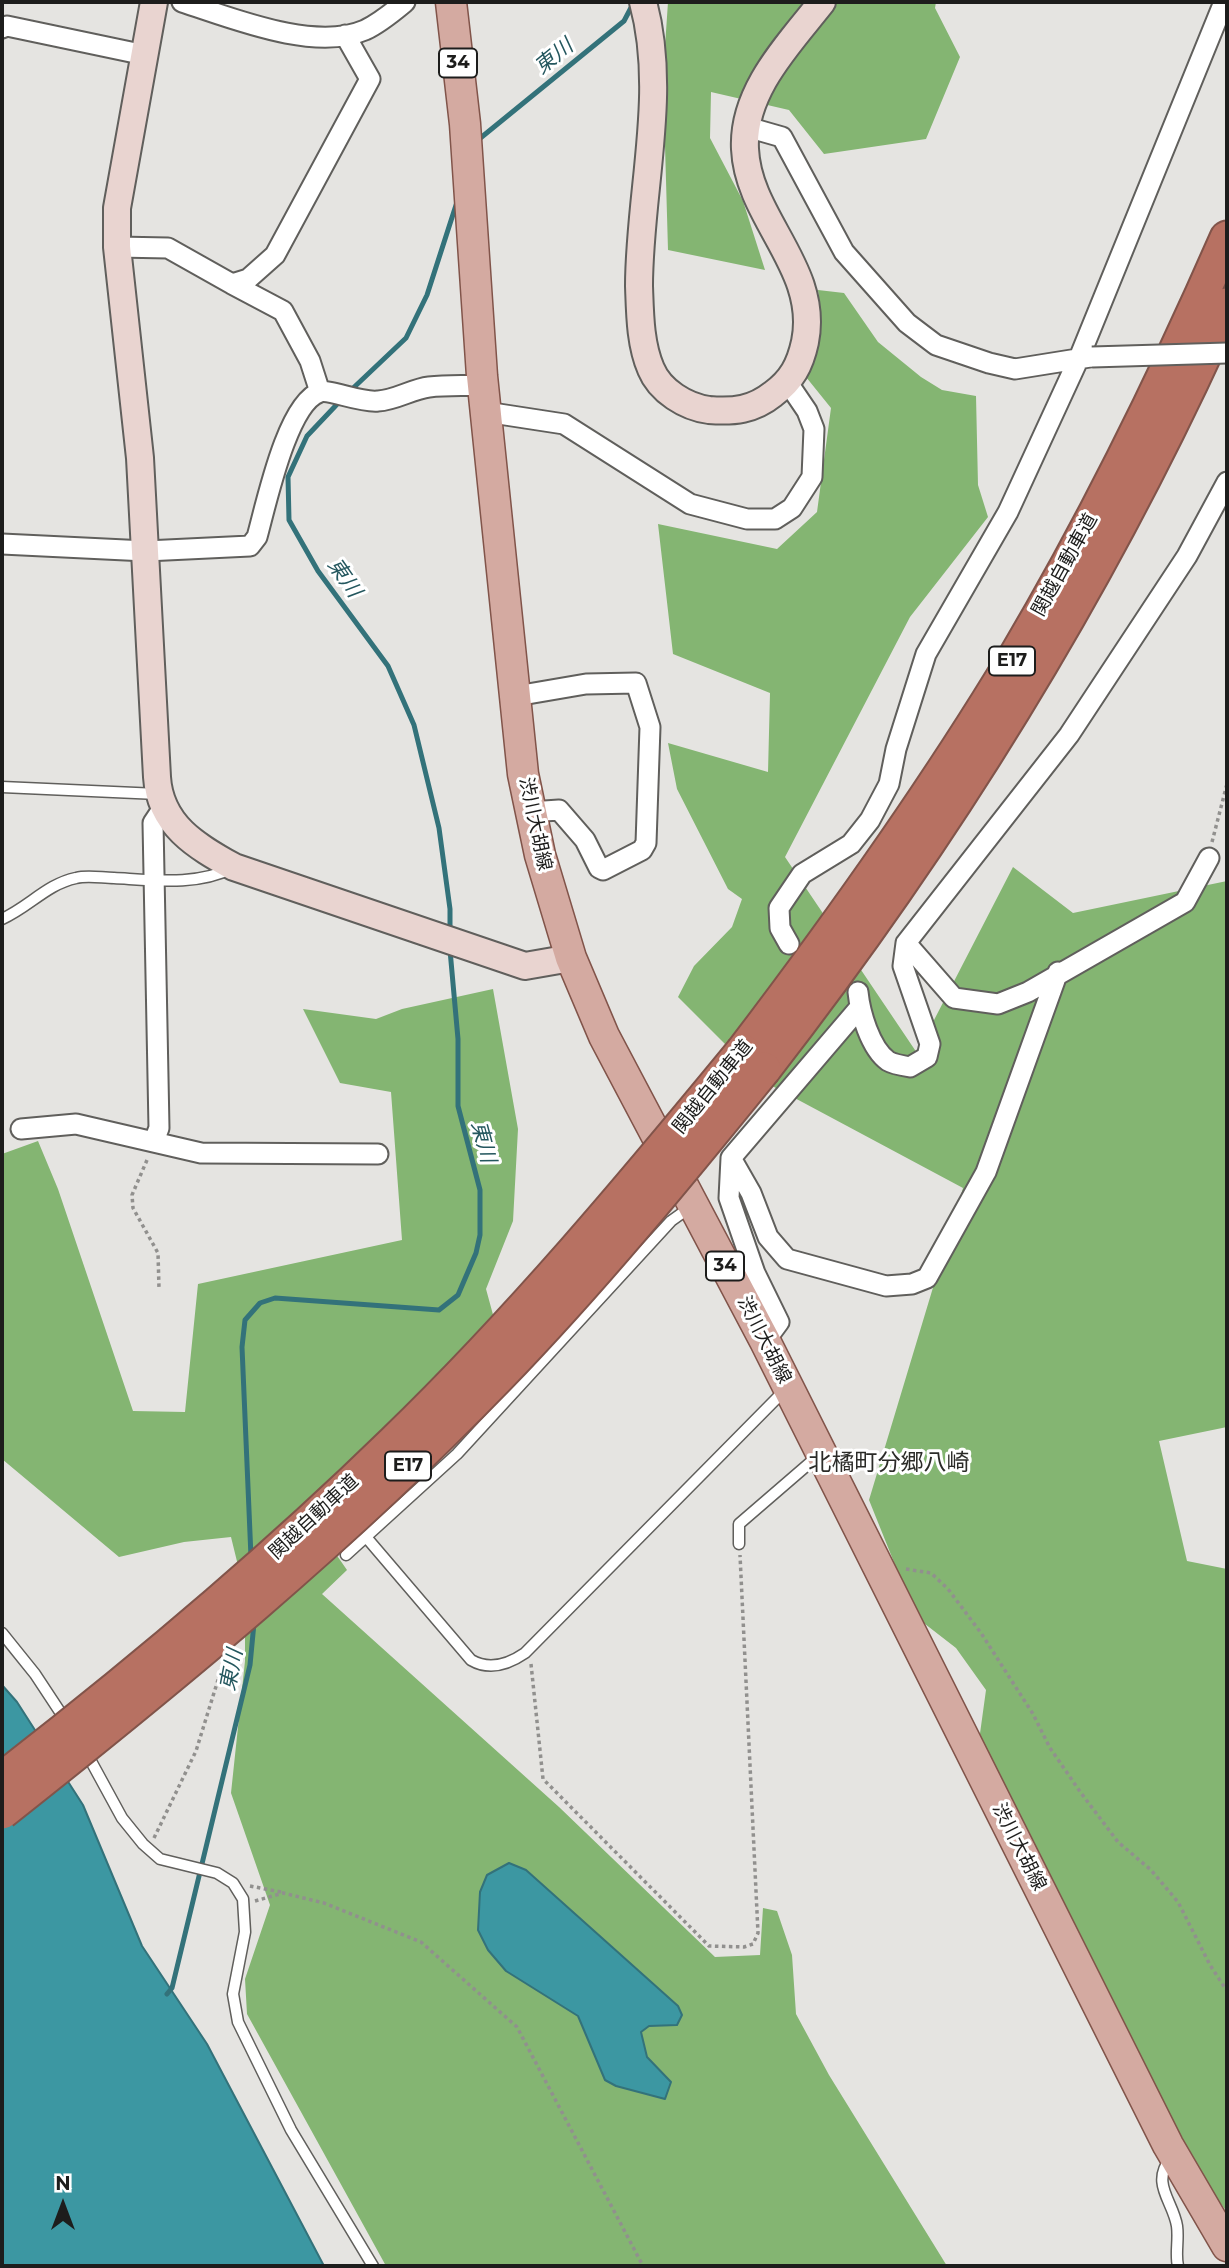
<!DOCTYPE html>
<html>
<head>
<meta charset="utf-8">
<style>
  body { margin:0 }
  #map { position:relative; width:1229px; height:2268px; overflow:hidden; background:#e5e4e1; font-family:Montserrat,sans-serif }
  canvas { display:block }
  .frame { position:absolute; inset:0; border:4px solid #1d1d1c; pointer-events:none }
  .north { position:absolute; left:28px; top:2170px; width:70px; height:70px; -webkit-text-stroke:5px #fff; paint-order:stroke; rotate:0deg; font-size:19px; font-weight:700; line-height:28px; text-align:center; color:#1d1d1c }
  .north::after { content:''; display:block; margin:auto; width:24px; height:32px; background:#1d1d1c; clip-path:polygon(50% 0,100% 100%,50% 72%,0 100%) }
</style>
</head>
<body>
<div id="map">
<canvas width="1229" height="2268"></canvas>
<div class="frame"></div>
<div class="north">N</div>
</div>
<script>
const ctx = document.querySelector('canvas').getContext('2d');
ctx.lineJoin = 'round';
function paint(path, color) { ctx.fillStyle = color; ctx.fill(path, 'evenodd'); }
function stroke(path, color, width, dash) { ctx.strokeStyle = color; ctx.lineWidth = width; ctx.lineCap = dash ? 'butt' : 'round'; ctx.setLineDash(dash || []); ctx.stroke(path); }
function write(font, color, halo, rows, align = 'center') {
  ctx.font = font + ' Montserrat,"Noto Sans JP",sans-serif'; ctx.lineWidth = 6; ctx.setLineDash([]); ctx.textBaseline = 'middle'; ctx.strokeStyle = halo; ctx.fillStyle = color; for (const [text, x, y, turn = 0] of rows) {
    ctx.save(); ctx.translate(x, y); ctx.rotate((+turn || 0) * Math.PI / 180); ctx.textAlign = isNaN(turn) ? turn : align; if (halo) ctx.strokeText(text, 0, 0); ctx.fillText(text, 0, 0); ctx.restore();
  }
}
paint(new Path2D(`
  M668 2H936L935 8 960 57 926 139 824 154 789 110 711 92 710 138 743 201 765 270 668 250 663 76Z
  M818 290 844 293 878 342 921 377 942 390 976 396 978 485 988 517 910 617 785 857 917 1053 1013 867 1073 913 1227 881V1427L1159 1441 1187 1561 1227 1569V2212L1199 2174 978 1748 986 1690 956 1648 916 1617 869 1500 963 1188 761 1080 678 997 694 966 732 927 742 899 728 889 677 789 668 743 768 772 770 693 673 654 658 524 777 549 817 512 831 408 806 377C819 349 823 320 818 290Z
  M493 989 518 1129 513 1221 486 1289 495 1322 308 1514 347 1570 322 1594 559 1807 715 1957 760 1955 763 1908 777 1911 792 1955 796 2014 829 2075 947 2266H386L247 2014 245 1979 270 1905 231 1793 245 1661V1594L231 1537 184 1542 119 1557 2 1459V1154L38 1141 58 1189 133 1411 185 1412 198 1284 402 1240 391 1092 340 1083 303 1009 376 1019 402 1009Z`), '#84b572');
const water = new Path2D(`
  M2 1685 17 1702 83 1805 142 1946 207 2044 324 2266H2Z
  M509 1863 526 1870 678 2006 682 2015 677 2025 649 2026 641 2032 647 2057 671 2082 665 2099 616 2086 605 2080 578 2016 506 1971 488 1950 478 1930 480 1892 487 1875Z`);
paint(water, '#3c97a2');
stroke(water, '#33727a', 2);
stroke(new Path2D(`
  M478 140 624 21 634 2
  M349 392 406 338 427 295 457 202
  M342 399 307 436 288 477 289 520 318 571 388 666 414 725 439 828 450 909V933
  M251 1557 242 1347 245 1320 260 1303 275 1298 439 1310 458 1295 476 1253 480 1235V1190L458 1106V1039L450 950
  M167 1994 172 1988 250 1665 254 1623`), '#33727a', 5);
const lane = new Path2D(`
  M2 787 158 794
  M2 919C29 907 47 884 76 878 88 875 102 878 114 878 152 880 198 886 232 868
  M366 1537 471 1660C490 1671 509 1664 525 1653L781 1394
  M739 1544V1524L819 1455
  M346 1555 457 1454 671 1221 692 1206
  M2 1633 35 1674 66 1721
  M86 1752 122 1818 143 1844 160 1859 217 1873 233 1883 243 1899 245 1932 233 1994 238 2022 291 2130 373 2266
  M1171 2158C1150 2183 1173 2201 1177 2226 1179 2240 1175 2254 1178 2266`);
const street = new Path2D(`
  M182 2C232 18 314 52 365 30 380 23 393 12 405 2
  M2 28 7 26 145 55
  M747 127 782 137 844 252 907 323 936 345 989 363 1015 369 1090 357
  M117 247 168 248 232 284 248 279 275 255 370 79 345 35
  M232 284 283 311 310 361 320 392
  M486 412 564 424 690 504 747 519H775L792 508 812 477 814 429 807 411 788 383
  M2 544 146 551 250 546 257 537C266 505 287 403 320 392 330 389 360 403 378 401 396 400 412 389 429 387 447 385 465 386 483 385
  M516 696 586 684 636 683 650 727 646 843 642 850 603 870 599 868 585 840 559 810 530 812
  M906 943 954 998 998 1004 1028 992 1185 902 1209 858
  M789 944 780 928 779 908 802 874 851 844 870 820 889 784 896 749 926 654 1008 512 1079 358 1224 2
  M858 992C860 1012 870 1048 888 1061 893 1064 904 1066 910 1067L927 1057 930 1044 903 966 906 943 1069 735 1187 556 1227 482
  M21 1129 76 1124 201 1153 378 1154
  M154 1141 159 1128 153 823 163 808
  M731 1158 751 1193 768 1237 787 1259 886 1286 912 1284 927 1278 986 1172 1058 972
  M765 1341 779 1322 755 1273 729 1198 731 1158 860 1007`);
const secondary = new Path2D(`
  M154 2 117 208V247L140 458 157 777C160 825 196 846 234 867L525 966 571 958
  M643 2C668 93 639 193 639 286 640 313 640 344 651 369 660 391 686 407 709 410 734 412 753 410 773 394 792 380 800 365 805 342 820 268 748 219 745 149 742 91 789 44 822 2`);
const primary = new Path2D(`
  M451 2 465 124 482 376 523 774 540 855 571 958 604 1036 765 1341 1168 2145 1227 2246`);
const highway = new Path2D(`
  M743 1051C839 925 932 795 1014 659 1094 524 1164 382 1227 238
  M764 1069C948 833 1105 578 1227 305`);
stroke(lane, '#605f5c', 13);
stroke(street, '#605f5c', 23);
stroke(secondary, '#605f5c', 30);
stroke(primary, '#81544a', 33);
stroke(highway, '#81544a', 37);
stroke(new Path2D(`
  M1212 842 1227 784
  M147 1160 132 1195 133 1208 158 1253 159 1288
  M906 1569 931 1573 948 1589 981 1633 1033 1714 1050 1748 1081 1793 1118 1842 1151 1870 1178 1902 1210 1965 1227 1991
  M531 1664 543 1779 709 1946 744 1947 753 1944 758 1933 740 1555
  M154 1838 196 1751 222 1667
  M250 1886 281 1892
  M255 1901 283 1893 324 1903 421 1942 517 2027 643 2266`), '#91908e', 3.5, [3.5, 3.5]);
stroke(lane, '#fff', 10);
stroke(street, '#fff', 19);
stroke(secondary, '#e9d4d0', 26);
stroke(primary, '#d4aaa1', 30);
stroke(highway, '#b77162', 33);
const streetBridge = new Path2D(`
  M1092 357 1227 353`);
const highwayBridge = new Path2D(`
  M2 1779C139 1673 271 1562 394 1442 520 1320 632 1186 743 1051
  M2 1812C174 1676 344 1536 497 1378 592 1280 678 1175 764 1069`);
stroke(streetBridge, '#605f5c', 23, []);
stroke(highwayBridge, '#81544a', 37, []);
stroke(streetBridge, '#fff', 19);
stroke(highwayBridge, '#b77162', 33);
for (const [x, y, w] of [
  [458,63,38],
  [1012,661,46],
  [725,1266,38],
  [408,1466,46]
]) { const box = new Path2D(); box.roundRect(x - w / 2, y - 14.5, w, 29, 5); ctx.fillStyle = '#fff'; ctx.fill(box); stroke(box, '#1d1d1c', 2); }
write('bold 18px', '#1d1d1c', null, [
  ["34",458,63],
  ["E17",1012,661],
  ["34",725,1266],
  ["E17",408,1466]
]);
write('19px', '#1d1d1c', '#fff', [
  ["関越自動車道",1065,565,-61],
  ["渋川大胡線",535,824,78],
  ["関越自動車道",713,1087,-51],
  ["渋川大胡線",764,1340,63],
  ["関越自動車道",314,1517,-43],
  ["渋川大胡線",1019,1847,63]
]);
write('italic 21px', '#24575e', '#fff', [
  ["東川",554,57,-39],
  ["東川",344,578,55],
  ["東川",483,1142,75],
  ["東川",232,1670,-79]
]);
write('23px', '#2b2b28', '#fff', [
  ["北橘町分郷八崎",889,1463]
]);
</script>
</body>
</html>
